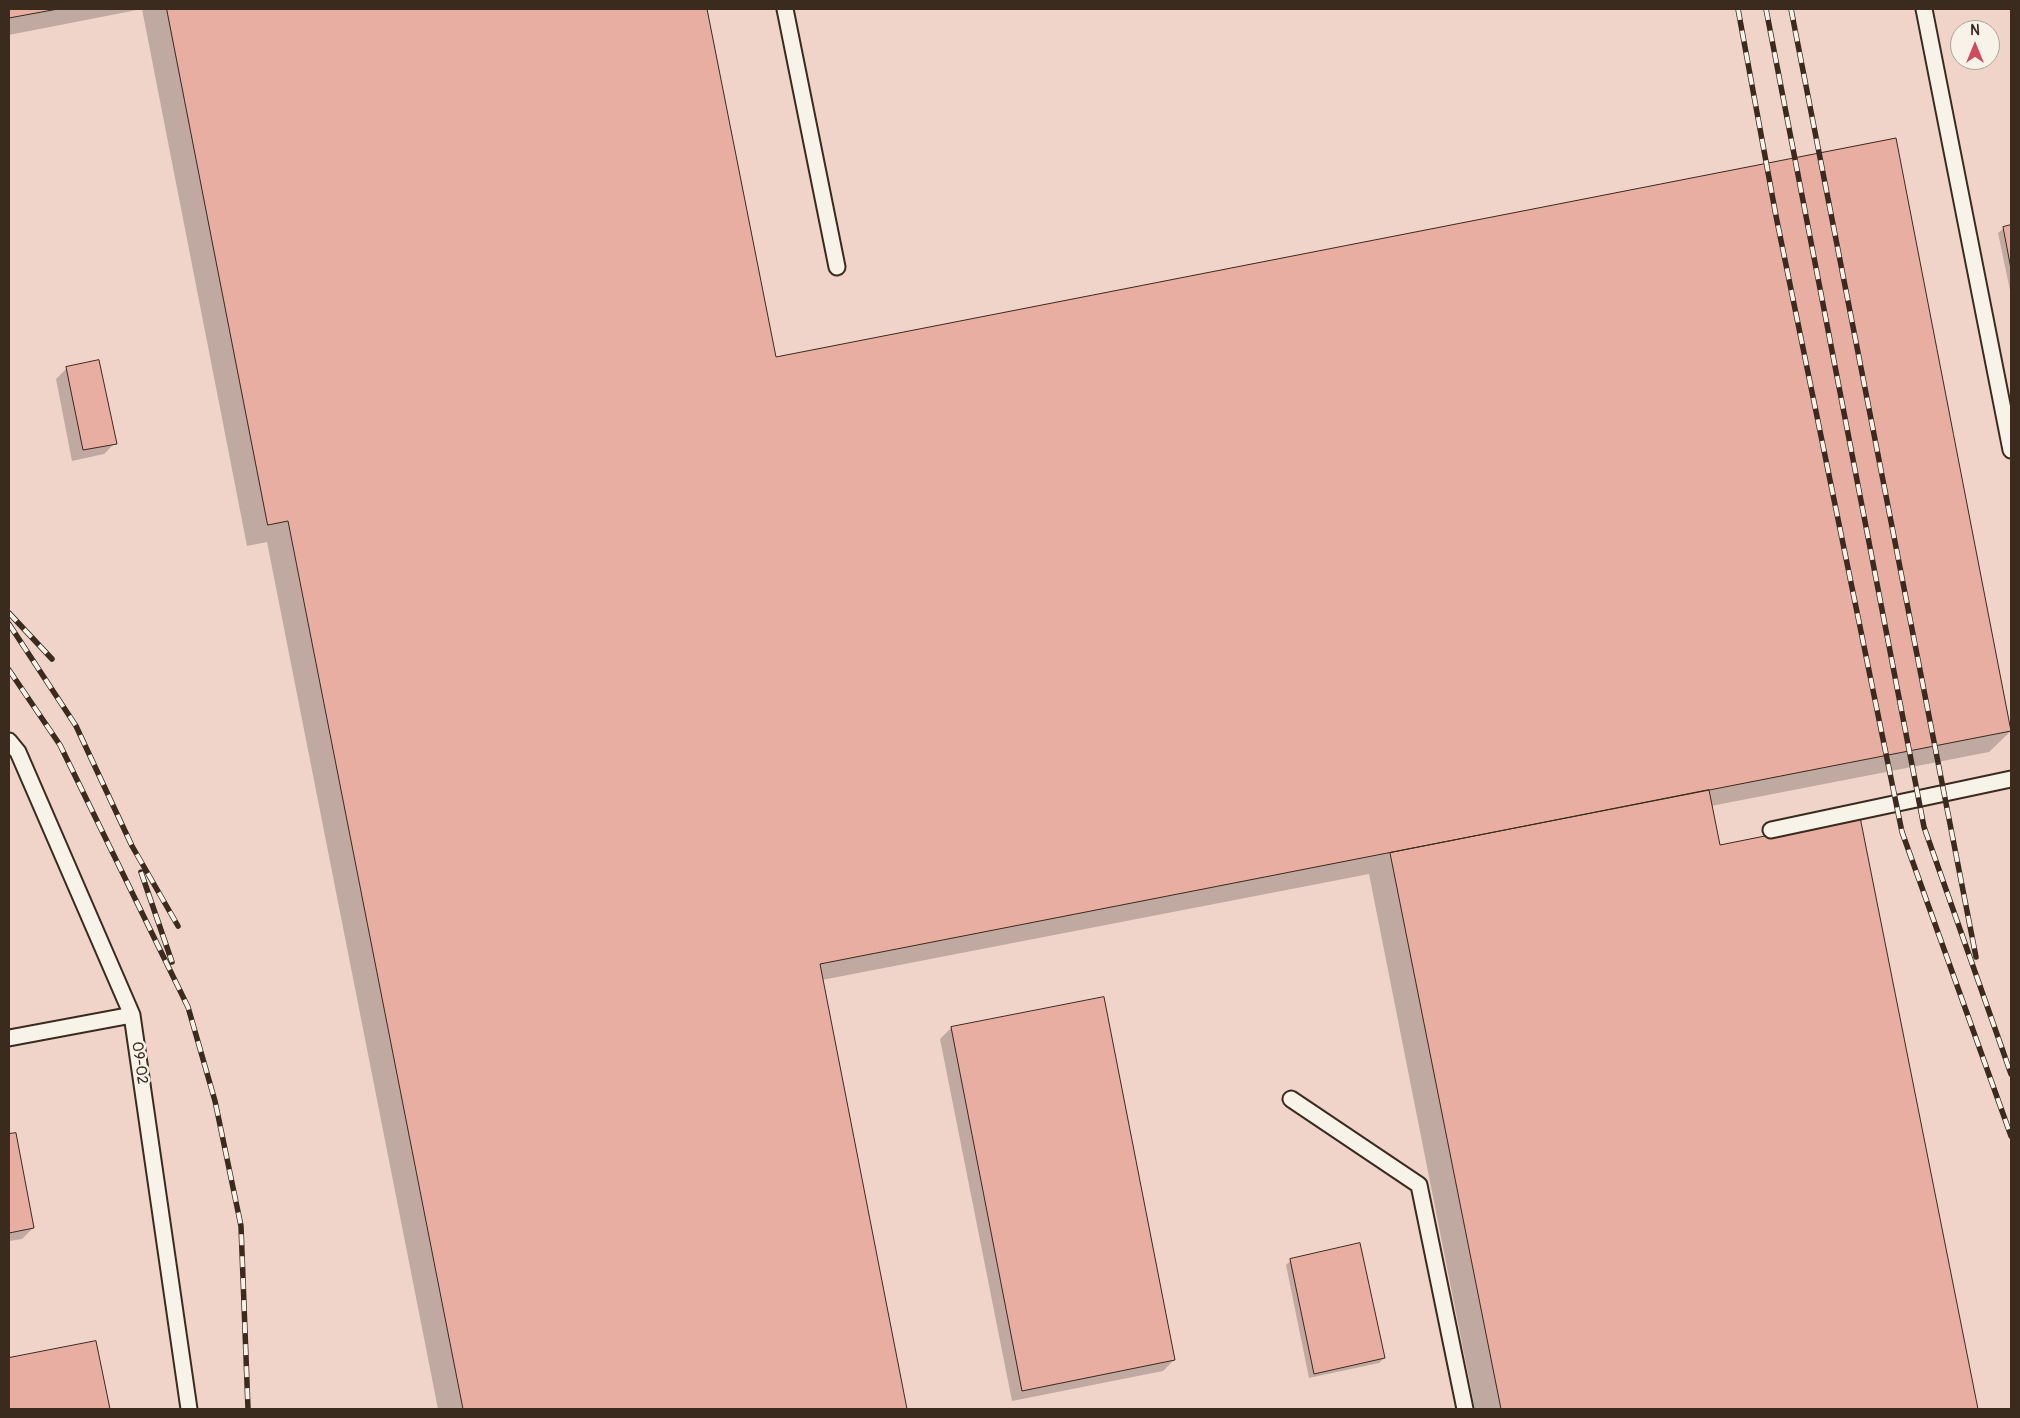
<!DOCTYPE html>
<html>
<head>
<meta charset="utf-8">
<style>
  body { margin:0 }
  #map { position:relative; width:2020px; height:1418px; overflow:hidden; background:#f4e5da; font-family:Pangolin,sans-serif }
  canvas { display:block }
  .frame { position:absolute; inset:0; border:10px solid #3b2a1e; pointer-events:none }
  .north { position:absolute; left:1950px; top:20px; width:50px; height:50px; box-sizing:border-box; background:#f7f3e8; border:1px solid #aca397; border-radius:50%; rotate:0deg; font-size:14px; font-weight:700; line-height:20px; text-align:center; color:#3b2a1e }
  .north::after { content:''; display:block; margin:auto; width:18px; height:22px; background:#d1495b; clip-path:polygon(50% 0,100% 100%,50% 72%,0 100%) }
</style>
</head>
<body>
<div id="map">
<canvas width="2020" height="1418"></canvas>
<div class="frame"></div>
<div class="north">N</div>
</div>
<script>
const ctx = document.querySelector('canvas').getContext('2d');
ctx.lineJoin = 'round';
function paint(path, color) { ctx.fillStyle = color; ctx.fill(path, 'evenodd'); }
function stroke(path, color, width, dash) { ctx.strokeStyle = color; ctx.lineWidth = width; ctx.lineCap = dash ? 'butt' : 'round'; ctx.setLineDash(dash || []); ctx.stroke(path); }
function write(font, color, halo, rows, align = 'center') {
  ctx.font = font + ' Pangolin,sans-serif'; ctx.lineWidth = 5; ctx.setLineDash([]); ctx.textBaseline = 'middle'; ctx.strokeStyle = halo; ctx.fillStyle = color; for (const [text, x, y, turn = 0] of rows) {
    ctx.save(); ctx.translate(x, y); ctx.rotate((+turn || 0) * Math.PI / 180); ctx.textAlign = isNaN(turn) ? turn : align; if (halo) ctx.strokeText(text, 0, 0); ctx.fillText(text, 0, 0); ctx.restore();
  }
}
paint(new Path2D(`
  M9 9H2011V1409H9ZM1960 30H1990V60H1960Z`), '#f0d4c9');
paint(new Path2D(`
  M9 9H706L775 358 1895 139 2011 731 1989 752 1711 806 1719 847 1859 819 1977 1409H1475L1369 874 822 980 906 1409H438L267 542 247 546 142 9 9 35Z
  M2011 227V295L1998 233 2004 228Z
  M67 368 115 443 104 454 72 461 56 379Z
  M1103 998 1174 1360 1163 1371 1012 1401 940 1039 951 1028Z
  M15 1134 33 1228 22 1239 9 1241V1136Z
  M1291 1260 1384 1358 1379 1363 1309 1378 1286 1265Z
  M95 1342 109 1409H9V1359Z`), '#0003');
const building = new Path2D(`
  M9 9H58L9 18Z
  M167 9H707L776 357 1896 138 2011 731 820 964 907 1409H463L288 521 268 525Z
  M2011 225V269L2003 227Z
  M99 360 117 444 83 450 66 367Z
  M1709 790 1720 845 1860 817 1978 1409H1501L1390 853Z
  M1104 997 1175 1360 1022 1391 951 1027Z
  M16 1133 34 1228 9 1233V1134Z
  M1360 1243 1385 1358 1314 1374 1290 1259Z
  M96 1341 110 1409H9V1358Z`);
paint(building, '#e8aea2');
stroke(building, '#3b2a1e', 1);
const lane = new Path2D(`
  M785 9 837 267
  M1924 9 2011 450
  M9 741 18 752 132 1015 189 1409
  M1771 830 2011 779
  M9 1038 132 1015
  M1291 1099 1419 1185 1465 1409`);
stroke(lane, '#3b2a1e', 19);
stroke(lane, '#f7f3e8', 15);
const rail = new Path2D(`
  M1738 9 1776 216 1902 832 2011 1136
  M1766 9 1924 827 2011 1074
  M1791 9 1976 957
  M9 613 52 659
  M9 624 76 726 132 846 178 926
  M9 670 60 745 188 1007 215 1101 241 1226 248 1409
  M141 872 172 962`);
stroke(rail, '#3b2a1e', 5.5);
stroke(rail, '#f7f3e8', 4, [11]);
write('15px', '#3b2a1e', '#f7f3e8', [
  ["09-02",139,1063,82]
]);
</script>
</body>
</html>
